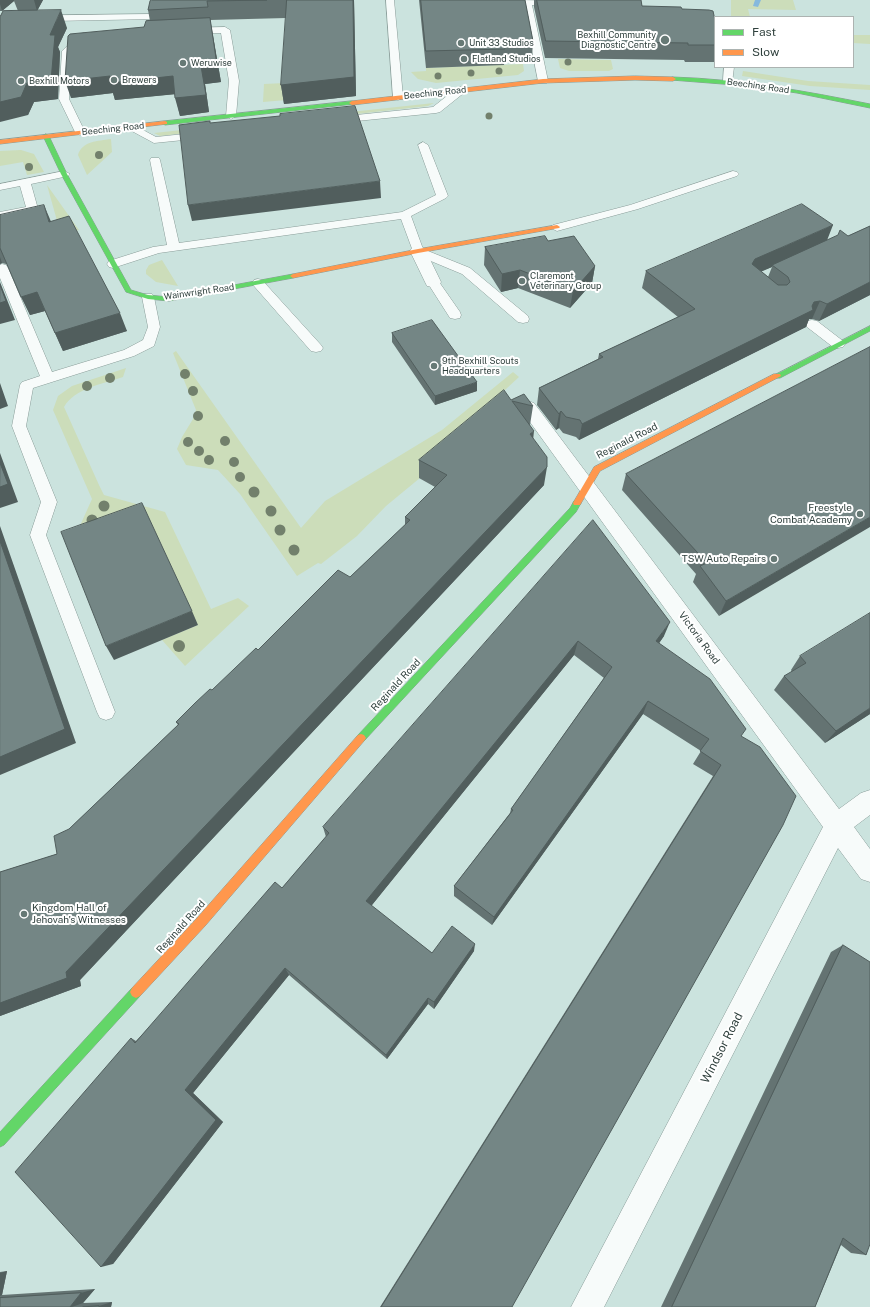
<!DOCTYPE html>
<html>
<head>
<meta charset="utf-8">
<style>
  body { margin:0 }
  #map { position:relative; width:870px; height:1307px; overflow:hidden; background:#cbe3de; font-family:"Public Sans",sans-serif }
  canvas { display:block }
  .legend { position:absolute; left:714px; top:16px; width:140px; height:52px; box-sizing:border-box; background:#fff; border:1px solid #acb3b1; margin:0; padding:5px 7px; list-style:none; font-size:12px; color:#2f403d }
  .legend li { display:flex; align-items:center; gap:8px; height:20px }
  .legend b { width:20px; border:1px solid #acb3b1 }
</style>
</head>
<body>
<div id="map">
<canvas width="870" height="1307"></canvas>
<ul class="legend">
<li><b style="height:5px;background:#63d668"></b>Fast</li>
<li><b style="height:5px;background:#ff974d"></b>Slow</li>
</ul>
</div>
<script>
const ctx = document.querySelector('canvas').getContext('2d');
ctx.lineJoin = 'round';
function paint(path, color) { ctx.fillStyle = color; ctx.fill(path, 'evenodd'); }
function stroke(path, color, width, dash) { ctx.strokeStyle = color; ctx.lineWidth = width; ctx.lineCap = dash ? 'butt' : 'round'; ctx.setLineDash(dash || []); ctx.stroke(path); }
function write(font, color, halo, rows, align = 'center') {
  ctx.font = font + ' "Public Sans",sans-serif'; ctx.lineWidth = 4; ctx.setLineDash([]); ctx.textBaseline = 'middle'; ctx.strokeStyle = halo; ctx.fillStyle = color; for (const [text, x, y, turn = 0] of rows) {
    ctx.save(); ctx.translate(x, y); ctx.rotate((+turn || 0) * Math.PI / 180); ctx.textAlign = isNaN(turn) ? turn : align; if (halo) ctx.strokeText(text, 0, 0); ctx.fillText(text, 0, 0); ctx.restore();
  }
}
paint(new Path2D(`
  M731 0H793L796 10 748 9 750 17H731Z
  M853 35H870V44L853 43Z
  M558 59 611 60 613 69 609 71H569L560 68Z
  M523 64 524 71 518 75 436 83 418 79 411 72 426 71V68Z
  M743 71 808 81 870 85V90L810 86 742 76Z
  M285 83 356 94 263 102 264 84Z
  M434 103 428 106 160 136 154 133Z
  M111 139 112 152 87 175 78 155C82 141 98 141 111 139Z
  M21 150 34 154 44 172 27 175 23 162 0 166V151Z
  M47 185 79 230 61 235Z
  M162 260 178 286 156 282 146 274V270L149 265Z
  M176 351 301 528 325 501 442 430 513 372 519 377 492 402 483 426 386 506 357 536 321 564 318 563 297 576 240 494 218 470 186 465 177 449 182 437 193 419 196 410 173 353Z
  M126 368 123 377C103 384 75 388 64 407L99 485 104 495 165 512 211 609 238 598 249 606 185 666 162 640 198 625 70 548 92 499 53 410 58 396 72 386Z`), '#ccddba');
paint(new Path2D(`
  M755 0H761L758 7 753 6Z`), '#86b9dd');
const lane = new Path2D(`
  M386 0H394L403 97 398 100 393 97Z
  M522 0 557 1 562 4 557 7 532 5 548 81 547 83H539L538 81Z
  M152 14 157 17 155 19 0 22V16Z
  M225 27 230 30 239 81 236 116 231 119 226 116 229 81 221 33 189 34 184 31 189 28Z
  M84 33 89 36 72 52 69 99 85 132 80 135 75 132 59 99 62 51 81 34Z
  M724 67H734L732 83H724L723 81Z
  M461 87 465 88 466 90 465 92 440 112 436 113 337 123 332 120 337 117 433 107 457 88Z
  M132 124 156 137 203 132 208 135 203 138 154 143 128 129 127 127Z
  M423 142 428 145 448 196 446 198 411 216 423 249 470 268 528 316 529 319 528 322 523 323 518 322 462 274 414 254 401 219 159 253 113 268 109 267 107 264 109 261 153 247 167 245 150 160 151 158H159L160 160 179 243 402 212 436 195 418 145Z
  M64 171 70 174 68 176 31 184 38 209 36 211 0 218V212L26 207 20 186 0 190V184Z
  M733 171 737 172 739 174 737 176 638 209 557 231 553 229 551 227 553 225 630 205Z
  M2 264 6 265 8 268 52 372 124 350 143 340 148 327 142 297 144 294H152L154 297 160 327 154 346 134 356 33 388 26 426 57 502 46 535 115 712 112 718 106 720 100 718 97 712 30 535 41 502 12 426 20 385 22 382 40 376 0 278V265Z
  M433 278 437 279 460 312 461 315 460 318 455 319 450 318 427 282 429 279Z
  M258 279 262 280 321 345 323 348 321 351 316 352 311 351 254 286 252 283 254 280Z
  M812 320 817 321 843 341 845 344 843 347 838 348 833 347 807 327 806 324 807 321Z`);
const street = new Path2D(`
  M418 246 424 248 426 251 441 282 439 286 433 287 427 286 425 282 410 251 412 248Z
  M528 401 534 403 839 809 861 793 870 790V815L854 827 870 849V882L861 879 838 848 604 1307H571L823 827 522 411 519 407 522 403Z`);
const fast = new Path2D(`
  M673 77C740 79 805 91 870 104V108L797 93 748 86 671 80V78Z
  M352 101 354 102V104L165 125 162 123 165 121Z
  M46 134 49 136 67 174 131 290 148 295 169 297 293 274 296 276 293 278 169 301 148 299 126 292 61 174 43 136Z
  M870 326V331L780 378H774L773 376Z
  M577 500 581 503 576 512 364 741 361 742 358 741 356 738 358 735 570 508 574 501Z
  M136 986 140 988 142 992 140 996 4 1145 0 1147V1132L132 988Z`);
const slow = new Path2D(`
  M635 76 673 77 676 79 673 81 635 80 543 83 352 105 349 103 352 101 543 79Z
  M165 121 167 122V124L0 144V140Z
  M557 225 560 227 559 228 418 253 293 278 290 276 293 274 418 249Z
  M774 374H780L781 376 600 471 580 505H574L573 503 594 467Z
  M361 734 364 735 366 738 364 741 205 926 140 996 136 998 132 996 130 992 132 988 197 918 358 735Z`);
stroke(lane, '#899c98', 1);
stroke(street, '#899c98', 1);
stroke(fast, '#899c98', 1);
stroke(slow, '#899c98', 1);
paint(lane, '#f7fbfa');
paint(street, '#f7fbfa');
paint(fast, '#63d668');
paint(slow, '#ff974d');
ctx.fillStyle = '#72806c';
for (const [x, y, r] of [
  [568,62,3.5],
  [499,71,3.5],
  [471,73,3.5],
  [438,76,3.5],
  [489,116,3.5],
  [99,155,4],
  [29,167,4],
  [185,374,5],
  [110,378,5],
  [87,386,5],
  [193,391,5],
  [198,416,5],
  [225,441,5],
  [188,442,5],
  [199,451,5],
  [209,460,5],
  [234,462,5],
  [240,477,5],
  [254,492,5.5],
  [104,506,5.5],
  [271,511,5.5],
  [92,520,5.5],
  [280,530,5.5],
  [294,550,5.5],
  [179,646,6]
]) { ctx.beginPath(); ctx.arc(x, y, r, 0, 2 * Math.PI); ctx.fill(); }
paint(new Path2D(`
  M0 0H43L37 11 67 28 58 47 60 52 58 99 34 102 28 115 18 11 14 1 2 11H0Z
  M152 0H354L356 96 284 104 281 85 286 18 210 20 221 82 205 84 209 112 180 116 175 94 115 100 113 93 71 98 150 21 148 10Z
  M419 0H525L533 41 532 58 505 57 504 65 426 68Z
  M534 0H641L642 6 682 9 715 20V62H685L684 60 545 58 534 7Z
  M0 215 51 221 127 331 63 351 45 311 30 315 8 265 6 264 2 263 0 264Z
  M870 226V295L819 321 812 319H809L806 327 579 440 576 437 563 433 559 428 556 430 537 405 539 388 598 359 599 354 678 317 642 288 646 271 827 240 848 236ZM772 267 768 277 761 271Z
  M548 241 595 266 592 283 570 308 518 288 501 292 484 265 485 247Z
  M392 333 477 391 435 405 392 342Z
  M870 347 719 616 693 582 696 574 622 490 626 474Z
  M511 400 533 406 530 425 544 485 80 980 81 986 0 1016V872L57 854 69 829 178 725 176 722 258 650 350 577 405 525V517L435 487 419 478V460Z
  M593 520 664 636 659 643 741 736 512 1307H380L713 776 693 764 701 751 643 714 492 925 454 896V886L510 813 511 809 604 678 574 655 371 906 432 953 474 951 434 1009 428 1004 387 1059 289 975 193 1093 223 1122 113 1264 131 1038 136 1041 282 888 326 837 323 827Z
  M800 656 870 714 825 743 774 690 784 676 792 672 791 670Z
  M843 945 866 1255 851 1253 841 1245 815 1307H661L831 952Z
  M7 1271 2 1295 95 1289 83 1303 112 1302 111 1307H0V1272Z`), '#647372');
paint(new Path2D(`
  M0 0H14V1L2 11 0 4Z
  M34 0H43L37 11Z
  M353 0H354L356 96 284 104 281 85Z
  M61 10 67 28 58 47 60 52 58 99 34 102 28 115 0 122V102L50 35Z
  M210 18 221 82 205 84 209 112 180 116 175 98 201 66Z
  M110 76H173L177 94 115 100 113 93 71 98 65 81Z
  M380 181 381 198 192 221 188 205Z
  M44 205 52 224 49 222Z
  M833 225 826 243 772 265V267L749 277 752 264 755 259Z
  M0 257 2 263 0 264Z
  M595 266 592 283 570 308 573 291Z
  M520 270 518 288 501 292 502 274Z
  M0 282 15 320 0 324Z
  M870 282V295L819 321 827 304Z
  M37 292 45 311 30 315 21 297Z
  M820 301 812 319H809L806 327 579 440 582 424 814 302Z
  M120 313 127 331 63 351 55 333Z
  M477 382V391L435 405V396Z
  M0 383 8 406 0 409Z
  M561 411 559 428 556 430 559 414Z
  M534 431 532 450 530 434Z
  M0 453 18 502 0 508Z
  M547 467 544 485 80 980 81 986 0 1016V1003L66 972Z
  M870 517V527L719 616 726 601Z
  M0 526 76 743 0 775Z
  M192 611 198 625 114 660 106 646Z
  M670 622 664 636 651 655 656 641Z
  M578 641 574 655 368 910 366 901Z
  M648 701 643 714 492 925 494 917Z
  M870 708V714L825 743 836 731Z
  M475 944 474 951 434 1009V1002Z
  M285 968 289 975 193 1093 223 1122 113 1264 101 1267 185 1090Z
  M428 998V1004L387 1059 386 1055Z
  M7 1271 2 1295 0 1296V1273Z
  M95 1289 83 1303 72 1307H70L81 1293Z
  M112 1302 111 1307H99V1306Z`), '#515e5d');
const building = new Path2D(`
  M152 0H267L207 1 208 7 148 10 150 1Z
  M287 0H353L354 77 281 85Z
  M421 0H525L533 41H503L505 49 426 51Z
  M537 0H641L642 6 681 7 682 9 709 10 713 11 715 20V45H688V43L546 41Z
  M61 10 50 35H55L51 81 27 83 21 97 0 102V17L3 11Z
  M210 18 217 65 201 66 206 95 175 98 173 76 110 83V76L65 81 68 36 70 34 144 27 146 21Z
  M355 106 380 181 188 205 179 125 210 121V123L280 116V114Z
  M802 204 833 225 755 259 752 264 778 285H787L790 282 788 277 772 265 838 235 840 230 848 236 870 226V282L827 304 820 301 814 302 812 306 813 310 582 424 580 420 566 417 561 411 559 414 539 388 603 357 599 354 695 309 646 271Z
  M44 205 49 222 69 216 120 313 55 333 37 292 21 297 0 248V215Z
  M545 236 548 241 574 236 595 266 573 291 520 270 502 274 485 247Z
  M0 285 6 301 0 303Z
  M432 320 477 382 435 396 392 333Z
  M870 347V517L726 601 700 566 707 563 626 474Z
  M504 390 511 400 524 394 533 406 512 401 534 431 530 434 547 457V467L66 972 67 978 0 1003V872L57 854 54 836 69 829 179 724 176 722 195 703 210 689 212 690 256 648 258 650 338 570 350 577 410 520 405 517 447 475 419 460Z
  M0 463 8 484 0 487Z
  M142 503 192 611 106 646 61 532Z
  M593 520 670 622 656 641 710 679 746 729 741 736 760 747 796 796 783 825 512 1307H381L721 765 700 751 709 739 648 701 494 917 454 886 513 810 511 809 612 667 578 641 366 901 432 953 452 926 475 944 434 1002 428 998 386 1055 285 968 185 1090 216 1120 101 1267 15 1172 131 1038 135 1043 275 882 282 888 329 833 323 827Z
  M0 541 65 729 0 757Z
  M870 613V708L836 731 784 676 806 663 800 656Z
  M843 945 870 962V1244L866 1255 843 1238 815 1307H672Z
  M81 1293 70 1307H0V1298Z
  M99 1306V1307H83Z`);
paint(building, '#748685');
stroke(building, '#515e5d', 1);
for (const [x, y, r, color] of [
  [665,40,5,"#667975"],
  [461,43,4,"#667975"],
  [464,59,4,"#667975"],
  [183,63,4,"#667975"],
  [114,80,4,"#667975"],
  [21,81,4,"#667975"],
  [522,281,4,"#667975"],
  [434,366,4,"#667975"],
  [860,514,4,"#667975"],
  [774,559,4,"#667975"],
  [24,914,4,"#667975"]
]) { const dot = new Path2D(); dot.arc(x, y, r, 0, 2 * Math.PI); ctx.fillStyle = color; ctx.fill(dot); stroke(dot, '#fff', 1.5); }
write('9px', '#2f403d', '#fff', [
  ["Bexhill Community",656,35,"right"],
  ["Diagnostic Centre",656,45,"right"],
  ["Unit 33 Studios",469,43],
  ["Flatland Studios",472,59],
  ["Weruwise",191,63],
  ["Brewers",122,80],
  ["Bexhill Motors",29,81],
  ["Claremont",530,276],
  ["Veterinary Group",530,286],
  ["9th Bexhill Scouts",442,361],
  ["Headquarters",442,371]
], 'left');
write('9px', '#2f403d', '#fff', [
  ["Beeching Road",758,86,8],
  ["Beeching Road",435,93,-6],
  ["Beeching Road",113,129,-6],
  ["Wainwright Road",199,292,-8]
]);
write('10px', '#2f403d', '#fff', [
  ["Reginald Road",627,441,-27],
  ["Victoria Road",699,638,54],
  ["Reginald Road",396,685,-47],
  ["Reginald Road",181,927,-48]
]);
write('10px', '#2f403d', '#fff', [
  ["Freestyle",852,508],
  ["Combat Academy",852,520],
  ["TSW Auto Repairs",766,559],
  ["Kingdom Hall of",32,908,"left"],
  ["Jehovah's Witnesses",32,920,"left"]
], 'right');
write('12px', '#2f403d', '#fff', [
  ["Windsor Road",722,1048,-63]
]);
</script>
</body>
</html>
